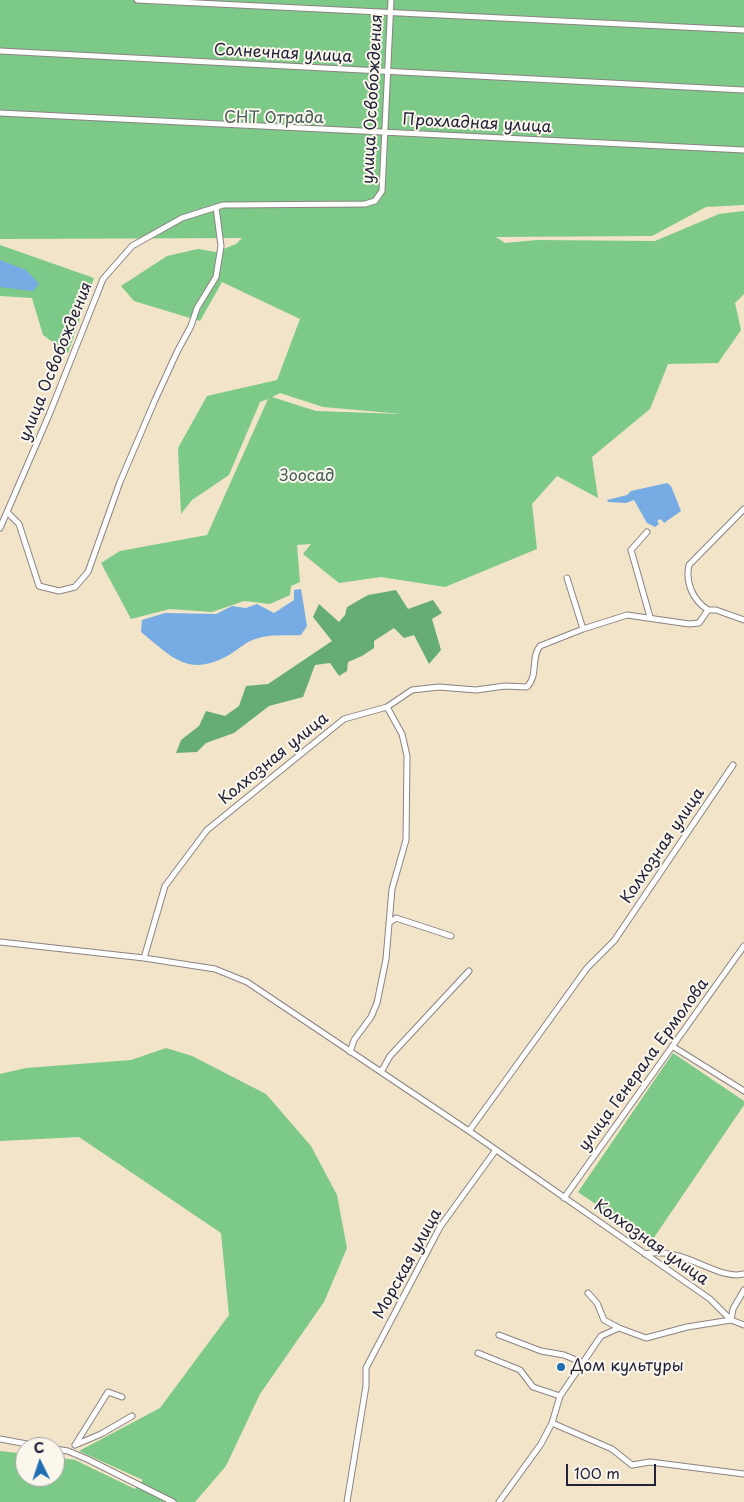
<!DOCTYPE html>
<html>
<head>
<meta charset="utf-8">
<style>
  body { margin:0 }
  #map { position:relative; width:744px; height:1502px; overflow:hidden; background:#f2e4c9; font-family:"Playpen Sans",sans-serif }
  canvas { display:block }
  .north { position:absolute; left:15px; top:1437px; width:50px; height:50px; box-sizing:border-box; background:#fbf7ec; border:1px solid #a4a2a5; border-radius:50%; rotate:356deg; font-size:14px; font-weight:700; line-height:20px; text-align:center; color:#22223b }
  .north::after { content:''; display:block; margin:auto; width:18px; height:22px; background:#1f6fb2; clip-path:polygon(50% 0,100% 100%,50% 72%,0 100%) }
  .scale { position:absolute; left:566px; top:1464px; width:90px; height:22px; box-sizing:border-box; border:2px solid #22223b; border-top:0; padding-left:6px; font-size:15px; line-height:18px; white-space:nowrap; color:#22223b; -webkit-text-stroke:4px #fbf7ec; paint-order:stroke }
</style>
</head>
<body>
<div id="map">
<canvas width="744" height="1502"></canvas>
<div class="north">С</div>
<div class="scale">100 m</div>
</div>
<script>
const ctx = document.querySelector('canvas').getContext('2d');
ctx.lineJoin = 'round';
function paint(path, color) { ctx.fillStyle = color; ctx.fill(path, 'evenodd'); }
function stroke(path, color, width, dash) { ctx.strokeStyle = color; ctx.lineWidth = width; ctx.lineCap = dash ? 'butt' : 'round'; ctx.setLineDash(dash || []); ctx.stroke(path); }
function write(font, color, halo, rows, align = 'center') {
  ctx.font = font + ' "Playpen Sans",sans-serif'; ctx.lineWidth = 4; ctx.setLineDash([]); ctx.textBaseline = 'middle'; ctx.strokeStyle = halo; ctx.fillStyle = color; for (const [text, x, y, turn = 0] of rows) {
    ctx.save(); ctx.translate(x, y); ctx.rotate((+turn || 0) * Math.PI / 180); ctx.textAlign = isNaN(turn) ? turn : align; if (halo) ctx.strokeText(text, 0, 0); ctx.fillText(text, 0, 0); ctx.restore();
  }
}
paint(new Path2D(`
  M0 0H744V205L706 207 652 236 496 237 505 243 537 240 655 241 719 214 744 211V294L735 303 741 330 718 363 668 364 650 409 592 457 598 498 557 476 532 504 537 549 445 587 381 577 339 583 303 554 311 544 297 545 300 582 291 586 290 595 270 604 244 601 212 612 170 609 131 619 101 563 120 551 207 535 268 399 260 402 229 475 192 500 181 514 178 448 207 396 277 380 300 319 222 282 200 321 134 301 121 286 167 256 198 249 216 252 236 244 242 238 0 239ZM280 393 323 407 403 414 316 411 272 397Z
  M0 245 94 278 68 353 43 335 32 298 0 296Z
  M166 1048 192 1056 266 1094 311 1146 337 1195 347 1248 324 1302 260 1394 226 1466 195 1502H0V1451L25 1454V1477H55V1457L75 1460 135 1489 143 1480 79 1451 160 1408 229 1315 221 1233 79 1137 0 1141V1074L26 1068 131 1060Z
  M673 1053 744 1101V1105L651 1242 578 1192Z`), '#7cc988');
paint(new Path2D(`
  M396 590 408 609 433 600 442 613 432 619 441 650 429 664 414 635 404 638 394 628 374 641V648L362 656 348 662 347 671 339 676 330 663 315 665 303 697 269 706 234 733 206 743 197 752 176 753 181 740 199 726 206 711 225 716 239 706 246 686 268 684 332 641 313 617 319 604 339 622 345 615 347 607 368 595Z`), '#65ad74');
paint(new Path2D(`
  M0 260 26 270 39 284 33 291 0 287Z
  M667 483 671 486 681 511 664 523 661 519 657 521 659 524 655 527 647 523 634 500 626 503 608 502 607 500 627 495 631 491Z
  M301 589 307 626 301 635C288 636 271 634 259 638 246 641 239 649 229 655 188 678 172 657 141 632L142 620 165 613 216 614 232 606 246 608 257 604 274 613 294 600V590Z`), '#77abe4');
const street = new Path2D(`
  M137 0 744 30
  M0 51 744 90
  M0 113 744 150
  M7 512 19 524 39 586 59 591 75 587 88 572 120 482 155 400 177 352 191 326 197 308 216 277 221 246 216 207
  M0 528 49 415 103 279 132 246 182 218 223 205 365 204 375 201 382 191 391 0
  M647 532 631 550 650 617
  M567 578 583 629 627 615 689 624 699 623 708 610H716L744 620
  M708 610C693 600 685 583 689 565L744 509
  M389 923 396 918 451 936
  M0 942 144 958 215 969 247 982 469 1131 710 1299 731 1320 744 1325
  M144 958 165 886 207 830 344 719 387 707 412 690 439 687 476 690 505 686 527 687C539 674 530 659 540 646L583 629
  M672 1046 744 1091
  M350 1052 354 1040 371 1017 377 1003 386 959 392 889 406 840 407 756 402 734 387 707
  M381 1072 390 1056 469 971
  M469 1131 587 968 614 941 733 765
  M564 1198 744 946
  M645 1254C685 1246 717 1281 744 1274
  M588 1293 597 1303 604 1320 619 1328
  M499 1335 541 1351 564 1355 583 1363
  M478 1353 520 1370 533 1387 560 1396
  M552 1423 612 1449 632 1465 650 1462 744 1474
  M0 1439 43 1447
  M75 1445 108 1392 122 1397
  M75 1445 101 1434 132 1416
  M55 1449 68 1451 87 1459 173 1502
  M347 1502 366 1386V1368L440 1227 495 1151
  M499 1502 541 1444 552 1423 560 1396 601 1336 619 1328 646 1338 687 1327 731 1320 733 1309 744 1290`);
stroke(street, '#8a8382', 7);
stroke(street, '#fff', 5);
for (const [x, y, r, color] of [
  [561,1367,5,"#1f6fb2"]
]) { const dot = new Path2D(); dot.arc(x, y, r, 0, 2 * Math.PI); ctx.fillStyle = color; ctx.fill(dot); stroke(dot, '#fbf7ec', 2); }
write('16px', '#22223b', '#fbf7ec', [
  ["Солнечная улица",283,54,3],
  ["улица Освобождения",373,99,-87],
  ["Прохладная улица",477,124,3],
  ["улица Освобождения",56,362,-68],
  ["Колхозная улица",274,759,-39],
  ["Колхозная улица",663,846,-56],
  ["улица Генерала Ермолова",644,1065,-54],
  ["Колхозная улица",651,1243,35],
  ["Морская улица",408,1264,-61]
]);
write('16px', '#425c56', '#fbf7ec', [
  ["СНТ Отрада",274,119],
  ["Зоосад",307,477]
]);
write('16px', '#22223b', '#fbf7ec', [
  ["Дом культуры",571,1367]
], 'left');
</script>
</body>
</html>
